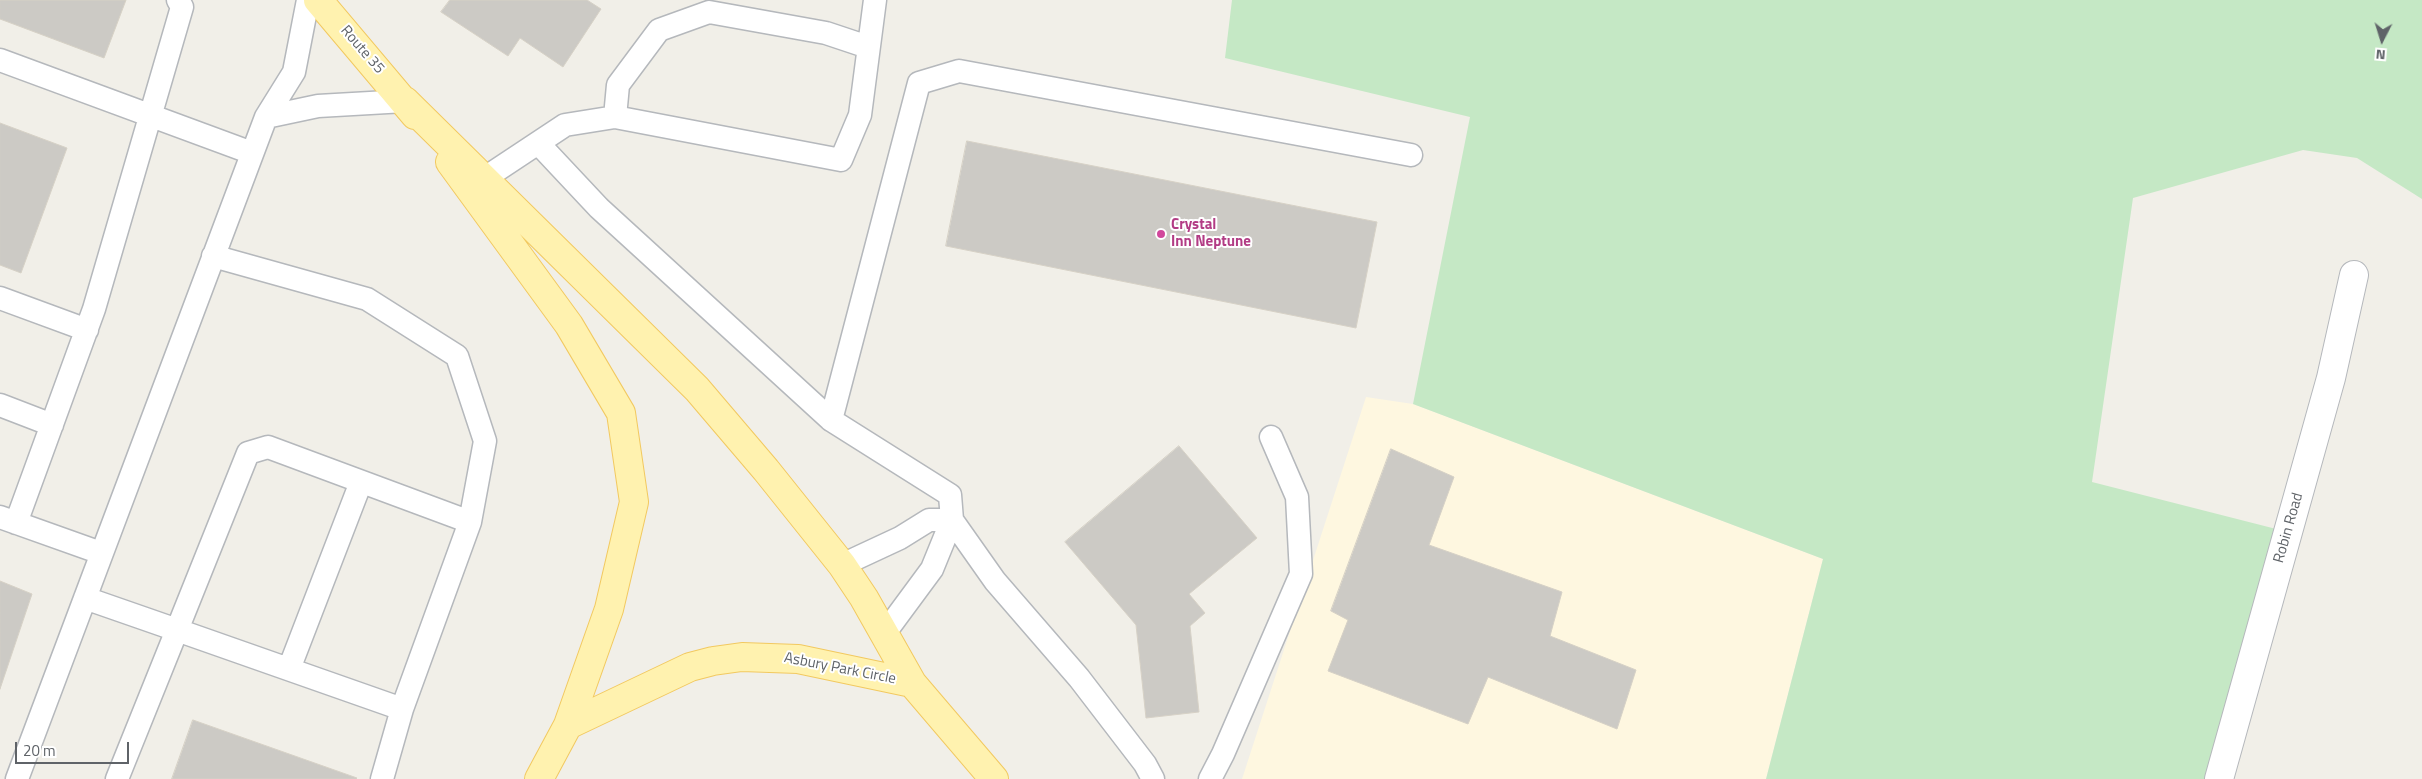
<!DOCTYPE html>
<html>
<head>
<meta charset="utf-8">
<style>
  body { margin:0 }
  #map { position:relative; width:2422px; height:779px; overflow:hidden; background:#f1efe8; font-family:"Titillium Web",sans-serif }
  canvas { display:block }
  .north { position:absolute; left:2357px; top:15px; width:50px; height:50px; -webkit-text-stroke:4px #fff; paint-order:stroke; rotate:185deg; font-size:14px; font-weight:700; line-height:20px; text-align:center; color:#5f6368 }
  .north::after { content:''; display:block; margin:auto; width:18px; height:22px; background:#5f6368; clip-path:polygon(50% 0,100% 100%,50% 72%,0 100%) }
  .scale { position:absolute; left:15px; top:742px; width:114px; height:22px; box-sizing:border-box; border:2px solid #5f6368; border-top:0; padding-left:6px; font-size:15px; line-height:18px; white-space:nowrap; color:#5f6368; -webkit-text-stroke:4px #fff; paint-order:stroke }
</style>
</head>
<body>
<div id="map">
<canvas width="2422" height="779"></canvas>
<div class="north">N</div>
<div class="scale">20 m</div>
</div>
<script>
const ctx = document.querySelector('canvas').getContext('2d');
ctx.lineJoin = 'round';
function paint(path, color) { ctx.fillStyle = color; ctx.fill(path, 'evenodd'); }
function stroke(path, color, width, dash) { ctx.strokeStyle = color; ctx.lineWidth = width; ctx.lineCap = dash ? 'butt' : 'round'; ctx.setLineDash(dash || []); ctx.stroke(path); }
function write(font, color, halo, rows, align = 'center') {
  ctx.font = font + ' "Titillium Web",sans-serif'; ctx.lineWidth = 4; ctx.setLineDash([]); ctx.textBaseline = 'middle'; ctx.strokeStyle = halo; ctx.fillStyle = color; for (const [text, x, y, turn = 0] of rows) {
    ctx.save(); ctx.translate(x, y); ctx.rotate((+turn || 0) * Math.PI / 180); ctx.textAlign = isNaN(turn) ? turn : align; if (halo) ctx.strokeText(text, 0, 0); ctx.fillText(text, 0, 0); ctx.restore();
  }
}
paint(new Path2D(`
  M1366 397 1413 404 1823 559 1766 779H1242Z`), '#fef7e0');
paint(new Path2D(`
  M1232 0H2422V199L2357 158 2303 150 2133 198 2092 482 2288 532 2226 779H1766L1823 559 1413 404 1470 117 1225 58Z`), '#c5e8c5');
const building = new Path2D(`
  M0 0H126L104 58 0 19Z
  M450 0H587L601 9 563 67 520 38 508 56 441 12Z
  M0 123 67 148 21 273 0 265Z
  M967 141 1377 222 1356 328 946 246Z
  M1179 446 1257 538 1189 594 1205 613 1190 626 1199 712 1146 718 1136 625 1065 542Z
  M1391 449 1454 477 1429 545 1562 592 1550 636 1636 670 1617 729 1488 677 1468 724 1328 671 1348 620 1331 611Z
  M0 581 32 594 0 689Z
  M193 720 357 778 356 779H172Z`);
paint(building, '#cccac5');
stroke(building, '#d6d1c6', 1);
const lane = new Path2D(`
  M0 60 252 153
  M266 117 318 106 405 101
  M615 117 618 85 659 30 709 12 826 33 868 47
  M538 143 599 208 831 420 919 83 959 71 1411 155
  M485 178 565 125 615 117 841 160 860 115 875 0
  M0 298 87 330
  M0 405 52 425
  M831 420 950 495 952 520 995 581 1079 678 1145 764 1153 779
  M0 517 101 553
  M16 523 94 309 182 7 178 0
  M842 565 900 538 929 520H952L932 569 884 634
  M85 598 177 630 248 453 268 447 470 522 485 441 457 356 367 299 213 256
  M289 669 361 482
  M17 779 266 117 294 72 308 0
  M117 779 177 630 402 709 470 522
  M382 779 402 709
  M1210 779 1223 754 1301 574 1297 497 1271 437`);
const street = new Path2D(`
  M2219 779 2331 378 2354 275`);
const primary = new Path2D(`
  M318 0 415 115
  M405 101 697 389 766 470 842 565 864 598 912 683 994 779
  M450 162 569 325 621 413 634 502 609 609 568 725 539 779
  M568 725 690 667 713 661 742 657 798 659 912 683`);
stroke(lane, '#b5b8bc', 25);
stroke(street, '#b5b8bc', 30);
stroke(primary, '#f2c960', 30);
stroke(lane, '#fff', 22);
stroke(street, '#fff', 28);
stroke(primary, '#fff2af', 28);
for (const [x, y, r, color] of [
  [1161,234,5,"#d1479c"]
]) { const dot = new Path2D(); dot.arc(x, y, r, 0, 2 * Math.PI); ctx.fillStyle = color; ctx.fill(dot); stroke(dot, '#fff', 2); }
write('15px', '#5f6368', '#fff', [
  ["Route 35",362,50,49],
  ["Robin Road",2289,528,-74],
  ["Asbury Park Circle",840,669,11]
]);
write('bold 15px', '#b23c85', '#fff', [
  ["Crystal",1171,225],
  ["Inn Neptune",1171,242]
], 'left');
</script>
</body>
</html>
